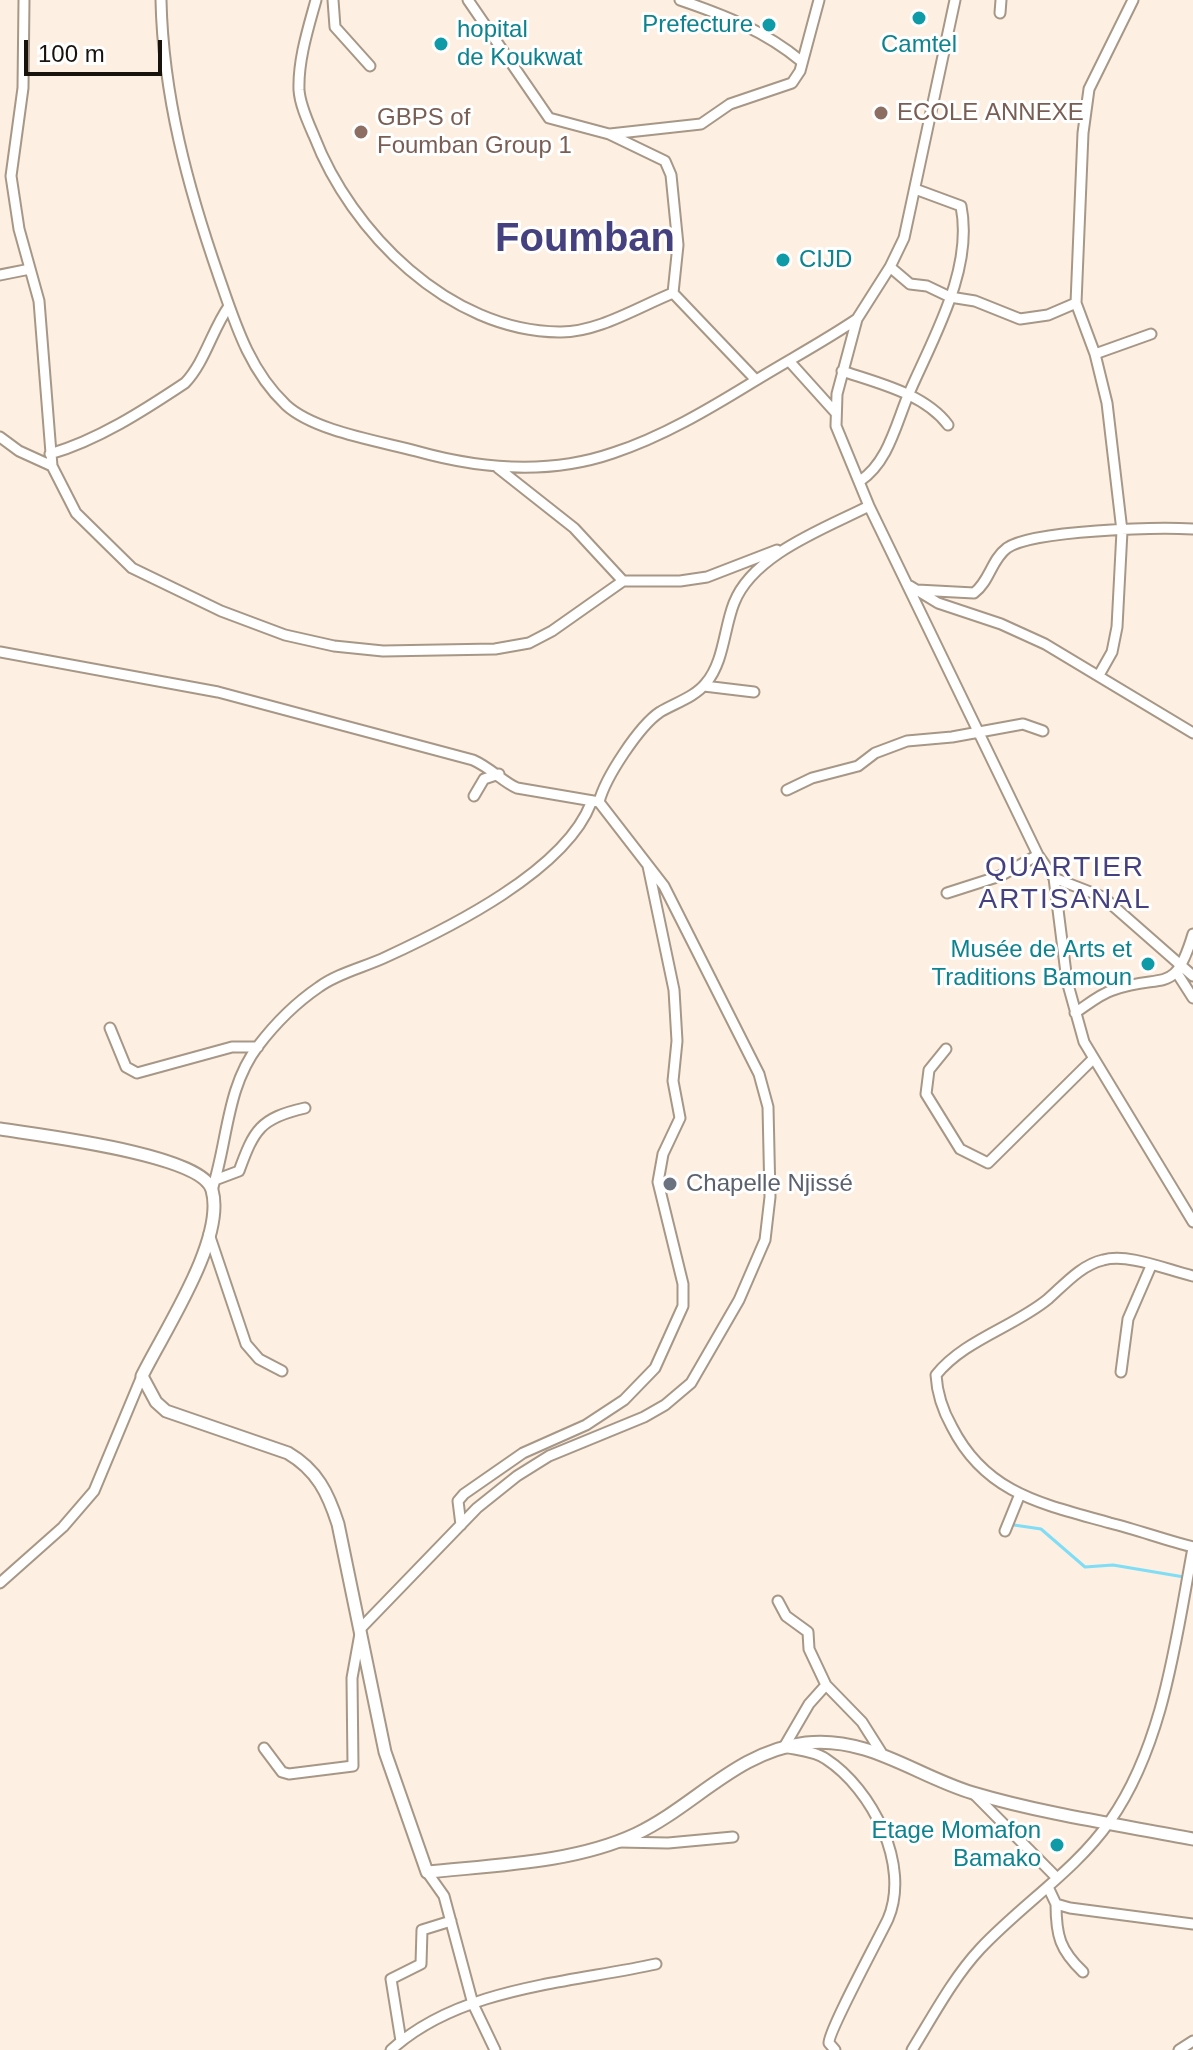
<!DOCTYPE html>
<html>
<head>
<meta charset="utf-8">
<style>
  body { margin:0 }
  #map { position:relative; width:1193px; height:2050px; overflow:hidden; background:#fdefe1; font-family:Helvetica,sans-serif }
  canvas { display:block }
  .scale { position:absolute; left:24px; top:40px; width:138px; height:36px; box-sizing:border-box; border:4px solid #19130d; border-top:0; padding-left:10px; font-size:24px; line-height:28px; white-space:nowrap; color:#19130d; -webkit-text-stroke:6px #fff; paint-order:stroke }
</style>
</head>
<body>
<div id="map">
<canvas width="1193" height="2050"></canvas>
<div class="scale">100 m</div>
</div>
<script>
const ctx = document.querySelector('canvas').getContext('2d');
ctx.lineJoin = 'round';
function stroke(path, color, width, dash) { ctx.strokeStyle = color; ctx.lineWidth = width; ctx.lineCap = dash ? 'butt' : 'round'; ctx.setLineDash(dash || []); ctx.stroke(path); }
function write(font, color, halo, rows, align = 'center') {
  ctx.font = font + ' Helvetica,sans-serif'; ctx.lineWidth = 6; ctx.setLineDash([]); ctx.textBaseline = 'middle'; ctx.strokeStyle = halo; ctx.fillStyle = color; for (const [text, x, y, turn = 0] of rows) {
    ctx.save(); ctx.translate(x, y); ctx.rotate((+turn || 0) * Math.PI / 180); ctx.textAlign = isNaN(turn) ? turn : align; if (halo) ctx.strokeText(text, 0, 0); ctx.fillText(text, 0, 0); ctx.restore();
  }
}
stroke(new Path2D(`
  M1014 1525 1041 1529 1085 1567 1113 1565 1184 1577`), '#7fddf6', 3);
const minor = new Path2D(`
  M24 0 23 88 11 176 19 229 39 301 52 466 76 513 132 568 221 611 285 635 334 646 383 651 495 649 529 643 552 631 623 581H680L707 577 777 550
  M161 0C163 96 188 188 219 277 235 323 249 370 286 405 314 431 379 441 416 451 480 469 549 475 613 453 662 437 709 409 753 382 787 361 823 342 857 319
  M316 0C308 29 298 60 299 90 300 105 308 122 314 136 351 232 449 331 559 332 597 333 638 307 673 293
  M333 0 335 27 370 66
  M468 0 549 118 609 134 665 161 671 175 678 245 673 293 756 380
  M680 0C724 15 765 31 801 61
  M955 0 904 238 890 267 857 319 837 394 836 426 869 506 1038 855 1054 878 1103 897 1193 976
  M1000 13 1001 0
  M610 134 701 124 730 104 792 83 800 71 819 0
  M890 267 910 284 927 286 950 297 975 301 1020 319 1048 315 1076 303
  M0 275 30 269
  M1095 354 1151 334
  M790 362 835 412
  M842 371C878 383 925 394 948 425
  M0 437 19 451 52 466
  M50 454C98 440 143 411 185 383 205 362 212 330 229 306
  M498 468 574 528 623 581
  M860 481C887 463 895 428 907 398 931 341 974 271 961 206L915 189
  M910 586 938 603 1001 624 1045 644 1193 733
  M917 590 974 593C990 581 991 560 1007 548 1033 530 1158 527 1193 529
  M0 652 218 692 473 760C491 768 503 782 517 788L599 802
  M1099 675 1112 652 1117 627 1122 531 1107 403 1095 354 1076 303 1083 133 1089 89 1133 0
  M704 686 754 692
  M787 790 812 778 858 766 875 753 907 741 952 737 1023 724 1043 731
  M474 796 484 779 499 774
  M1054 878 1067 981 1084 1042 1193 1222
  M947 893 1000 876 1038 855
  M1177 973 1193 998
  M1075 1013C1087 1005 1100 994 1113 990 1165 972 1174 997 1193 934
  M110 1028 126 1067 137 1073 232 1047H258
  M946 1049 929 1070 926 1094 960 1149 988 1163 1092 1060
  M215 1180 239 1171C254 1130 260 1118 305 1108
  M212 1190C228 1141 226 1088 258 1046 274 1025 297 1002 319 987 338 973 365 967 386 957 449 928 565 871 591 803
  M209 1234 246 1344 259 1359 282 1371
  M1193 1276C1167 1270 1129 1253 1103 1260 1081 1265 1064 1285 1048 1299 1014 1327 964 1340 936 1375 937 1393 943 1411 952 1427 986 1494 1043 1504 1110 1523 1138 1530 1165 1540 1193 1547
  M1121 1372 1128 1319 1151 1266
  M461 1525 458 1501 464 1494 523 1453 586 1425 624 1400 655 1368 683 1306V1284L658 1182 663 1154 680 1118 673 1081 677 1041 674 990 648 866
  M1005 1531 1020 1494
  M0 1583 63 1527 94 1491 142 1376
  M778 1601 786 1616 808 1632 809 1649 826 1685 809 1704 784 1747C797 1750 815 1751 826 1759 872 1789 911 1865 888 1919 879 1938 828 2032 829 2043L835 2050
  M826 1685 862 1722 881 1752
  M264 1748 282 1772 289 1774 353 1766 352 1678 361 1628 477 1508 517 1476 549 1456 644 1417 665 1405 691 1383 739 1300 765 1240 770 1197 768 1107 759 1074 664 886 599 802C605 778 639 726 660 712 675 703 695 697 706 683 724 662 724 628 734 603 753 554 826 528 869 506
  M973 1793 1057 1878
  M619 1842 668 1843 733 1837
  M427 1872 444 1896 473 2004 495 2050
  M1048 1887 1056 1904 1070 1908 1193 1924
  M1056 1904C1056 1936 1060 1950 1083 1972
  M401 2041 391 1979 421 1964 422 1930 451 1921
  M391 2050C460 1987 569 1983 656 1964
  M912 2050C933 2016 953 1978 980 1949 1021 1905 1076 1870 1110 1821 1164 1744 1176 1638 1193 1548
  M1179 2050 1193 2041`);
const major = new Path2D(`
  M0 1129C37 1135 202 1154 212 1190 226 1239 164 1331 142 1376L156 1402 166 1411 288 1453C317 1470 328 1493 338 1524L385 1752 427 1872C495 1865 574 1863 636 1834 695 1806 737 1751 806 1743 869 1736 916 1776 973 1793 1044 1814 1120 1825 1193 1839`);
stroke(minor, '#a79787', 13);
stroke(major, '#a79787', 15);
stroke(minor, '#fff', 9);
stroke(major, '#fff', 11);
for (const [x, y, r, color] of [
  [919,18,8,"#0f9aa8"],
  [769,25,8,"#0f9aa8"],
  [441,44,8,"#0f9aa8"],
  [881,113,8,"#8d6e63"],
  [361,132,8,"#8d6e63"],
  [783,260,8,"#0f9aa8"],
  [1148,964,8,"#0f9aa8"],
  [670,1184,8,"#6b7280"],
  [1057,1845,8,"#0f9aa8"]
]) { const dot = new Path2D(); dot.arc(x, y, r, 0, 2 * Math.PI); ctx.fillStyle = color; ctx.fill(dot); stroke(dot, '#fff', 3); }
write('24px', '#0d838f', '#fff', [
  ["Prefecture",753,25],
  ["hopital",457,30,"left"],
  ["de Koukwat",457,58,"left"],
  ["Camtel",919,45,"center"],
  ["CIJD",799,260,"left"],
  ["Musée de Arts et",1132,950],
  ["Traditions Bamoun",1132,978],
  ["Etage Momafon",1041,1831],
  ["Bamako",1041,1859]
], 'right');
write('24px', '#785e54', '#fff', [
  ["ECOLE ANNEXE",897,113],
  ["GBPS of",377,118],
  ["Foumban Group 1",377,146]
], 'left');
write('24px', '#5b616d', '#fff', [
  ["Chapelle Njissé",686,1184]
], 'left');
ctx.letterSpacing = '2px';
write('28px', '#45417e', '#fff', [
  ["QUARTIER",1065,868],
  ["ARTISANAL",1065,900]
]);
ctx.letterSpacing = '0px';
write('bold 40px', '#45417e', '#fff', [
  ["Foumban",585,240]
]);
</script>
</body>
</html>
